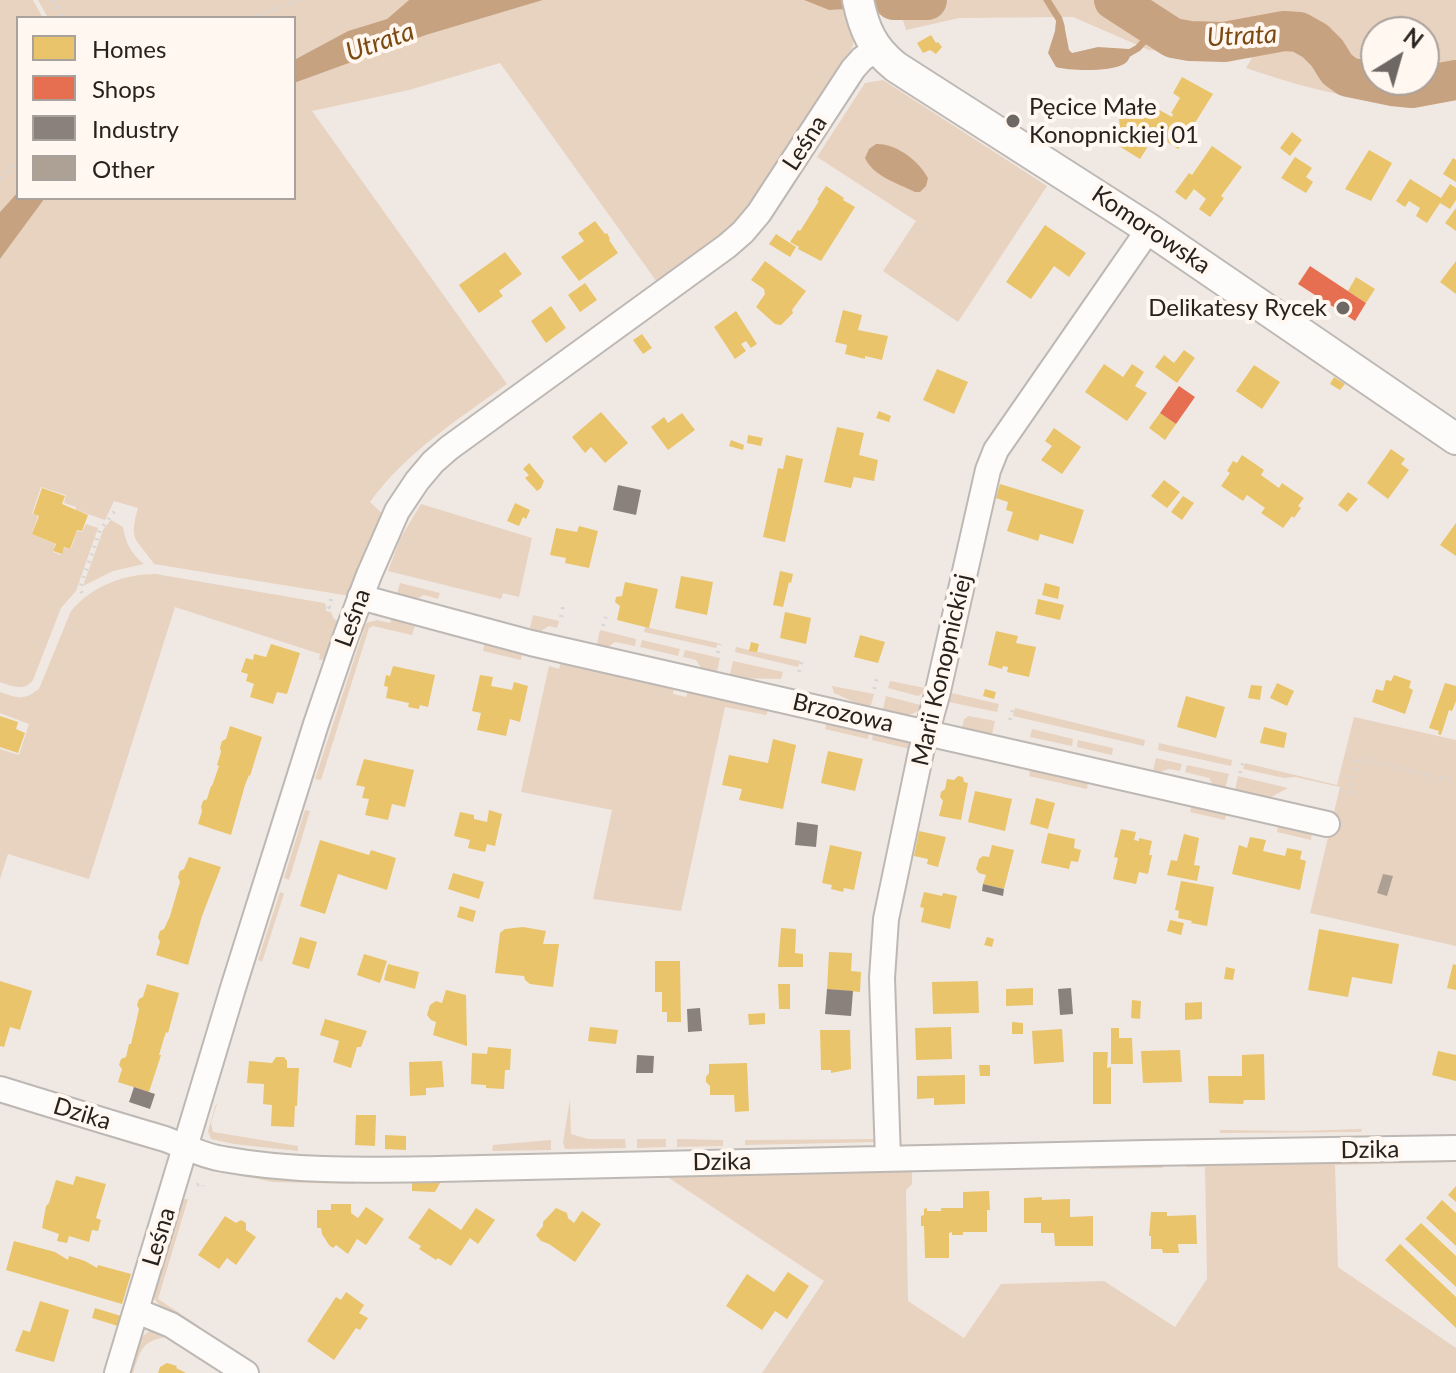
<!DOCTYPE html>
<html>
<head>
<meta charset="utf-8">
<style>
  body { margin:0 }
  #map { position:relative; width:1456px; height:1373px; overflow:hidden; background:#f0e9e3; font-family:Lato,sans-serif }
  canvas { display:block }
  .legend { position:absolute; left:16px; top:16px; width:280px; height:184px; box-sizing:border-box; background:#fff7f0; border:2px solid #a9a29c; margin:0; padding:10px 14px; list-style:none; font-size:24px; color:#27221e }
  .legend li { display:flex; align-items:center; gap:16px; height:40px }
  .legend b { width:40px; border:2px solid #a9a29c }
  .north { position:absolute; left:1360px; top:16px; width:80px; height:80px; box-sizing:border-box; background:#fff7f0; border:2px solid #a9a29c; border-radius:50%; rotate:37deg; font-size:22px; font-weight:700; line-height:32px; text-align:center; color:#27221e }
  .north::after { content:''; display:block; margin:auto; width:28px; height:36px; background:#6d6863; clip-path:polygon(50% 0,100% 100%,50% 72%,0 100%) }
</style>
</head>
<body>
<div id="map">
<canvas width="1456" height="1373"></canvas>
<ul class="legend">
<li><b style="height:22px;background:#e9c46a"></b>Homes</li>
<li><b style="height:22px;background:#e76f51"></b>Shops</li>
<li><b style="height:22px;background:#8a817c"></b>Industry</li>
<li><b style="height:22px;background:#ada095"></b>Other</li>
</ul>
<div class="north">N</div>
</div>
<script>
const ctx = document.querySelector('canvas').getContext('2d');
ctx.lineJoin = 'round';
function paint(path, color) { ctx.fillStyle = color; ctx.fill(path, 'evenodd'); }
function stroke(path, color, width, dash) { ctx.strokeStyle = color; ctx.lineWidth = width; ctx.lineCap = dash ? 'butt' : 'round'; ctx.setLineDash(dash || []); ctx.stroke(path); }
function write(font, color, halo, rows, align = 'center') {
  ctx.font = font + ' Lato,sans-serif'; ctx.lineWidth = 8; ctx.setLineDash([]); ctx.textBaseline = 'middle'; ctx.strokeStyle = halo; ctx.fillStyle = color; for (const [text, x, y, turn = 0] of rows) {
    ctx.save(); ctx.translate(x, y); ctx.rotate((+turn || 0) * Math.PI / 180); ctx.textAlign = isNaN(turn) ? turn : align; if (halo) ctx.strokeText(text, 0, 0); ctx.fillText(text, 0, 0); ctx.restore();
  }
}
paint(new Path2D(`
  M0 0H33L43 18H18V192L0 212Z
  M38 0H409L387 19 348 31 294 60V18H48Z
  M543 0H804L829 10 849 9 855 37 850 55 757 200 730 230 657 282 500 63 409 90 312 111 507 384C459 419 406 452 370 502L385 516 350 596 154 564C137 538 128 543 138 508L114 501 105 520 76 510V507L64 503 66 495 41 487 32 514 38 516 32 534 55 544 53 552 61 555 64 548 71 549 77 531 82 532 86 524 98 528 76 591 61 608 33 680C24 692 12 686 0 682V259L45 198H294V83L426 35Z
  M897 0H1456V100C1409 104 1358 100 1312 88 1290 83 1268 75 1246 68L1252 58 1149 50 1073 17 959 18 906 30ZM1424 32V80H1376V32Z
  M883 80 1047 186 958 322 883 271 916 221 817 157 865 83Z
  M421 504 532 538 519 597 503 593 501 599 388 571 400 539Z
  M111 520 123 527C125 542 132 555 144 564L113 571 83 586 103 530Z
  M156 574 324 603 326 605V611L331 612 334 619 339 622 327 659 319 660 320 654 175 607 89 879 8 854 0 879V749L19 755 29 724 0 713V692C18 698 23 701 39 689L71 611C92 586 124 574 156 574Z
  M400 583 440 593 438 599 424 595 411 602 396 598Z
  M533 615 559 621 557 628 549 626 536 634 533 633 530 628Z
  M392 616 416 622 412 635 373 626 369 628 321 780 315 779 366 623 377 620 390 623Z
  M645 627 718 643 716 648 644 632Z
  M600 630 636 639 635 646 615 642 605 649 599 648 597 644Z
  M642 640 680 649 678 656 640 647Z
  M485 641 519 649 522 654 521 660 483 651Z
  M736 647 800 661 798 667 735 652Z
  M685 650 720 658 717 671 713 674 704 672 696 660 683 657Z
  M565 659 671 684 674 688 673 694 686 697 688 691 770 706 766 715 725 707 681 911 593 899 612 810 521 792 549 666 559 669 561 662Z
  M733 661 783 672 781 679 729 678Z
  M890 681 925 688 924 692 918 696 888 688Z
  M832 686 874 694 871 705 867 708 834 693Z
  M947 692 999 704 997 712 944 701Z
  M886 696 924 706C912 718 901 716 886 714L883 709Z
  M1015 708 1145 740 1144 746 1013 716Z
  M969 716 995 721 992 734 988 737 964 732 965 728 962 727 964 719Z
  M1354 717 1456 740V946L1310 913 1340 787 1295 777 1284 778 1243 769 1245 763 1337 785Z
  M830 720 870 730 868 739 825 729 826 724Z
  M1032 729 1073 739 1072 746 1030 737Z
  M874 730 909 741 912 746 910 749 872 740Z
  M1078 740 1113 748 1112 755 1077 747Z
  M1159 743 1232 760 1231 766 1158 750Z
  M1156 758 1182 764 1180 771 1169 769 1152 775Z
  M1187 765 1229 774 1225 788 1221 791 1216 790 1209 778 1185 772Z
  M1035 768 1087 779 1088 782 1087 789 1029 776 1030 771Z
  M1238 776 1288 788 1267 799 1237 795 1235 790Z
  M1192 804 1224 811 1226 815 1225 820 1190 812Z
  M305 810 310 811 289 880 284 878Z
  M1282 824 1311 831 1312 834 1311 840 1277 832 1278 827Z
  M280 892 284 894 262 962 258 960Z
  M570 1099 571 1134 588 1139H625L626 1148 565 1149 563 1143Z
  M216 1104H217L211 1123 213 1132 298 1146V1151L234 1144 211 1139 208 1131Z
  M1362 1129 1361 1132 1220 1133V1130L1298 1131Z
  M637 1139H666V1147L637 1148Z
  M677 1139 723 1140V1146L677 1147Z
  M877 1139 876 1142 745 1145V1140Z
  M551 1140V1150L492 1151 493 1145Z
  M1456 1158V1162L1335 1165 1338 1267 1456 1348V1373H762L824 1281 669 1178V1173L912 1168V1184L906 1190 908 1301 964 1338 1001 1284 1104 1281 1175 1327 1207 1279 1205 1167H1186L1187 1161Z
  M1160 1161 1163 1168 1090 1169V1163Z
  M207 1167 354 1180V1184L272 1182Z
  M180 1199H188L158 1299 199 1326 196 1330C182 1321 161 1312 153 1296Z
  M151 1330 164 1332 218 1367 216 1370 165 1337C141 1342 141 1350 133 1373H127C133 1357 136 1338 151 1330Z`), '#e8d2c0');
paint(new Path2D(`
  M409 0H543L426 35 294 83V60L348 31 387 19Z
  M804 0H847L849 9 829 10Z
  M1059 19 1064 24 1069 50 1072 53 1098 47 1129 49 1131 53C1130 57 1128 62 1124 64 1111 72 1070 71 1056 67L1048 53 1055 31 1056 21Z
  M876 144C896 143 919 161 928 178L926 186 920 192H915C897 183 873 176 865 158L869 149Z
  M18 192V198H45L0 259V212Z`), '#c7a280');
paint(new Path2D(`
  M931 35 936 43 938 42 942 47 936 54 930 50 923 53 917 43Z
  M1182 77 1213 94 1193 126 1190 125 1188 128 1191 129 1178 149 1161 138 1157 143 1152 140 1144 144 1147 148 1140 159 1114 143 1122 130 1120 128 1119 119 1131 100 1152 114 1156 108 1172 117 1173 114 1171 113 1180 98 1173 93Z
  M1292 132 1302 140 1290 156 1280 148Z
  M1212 146 1242 167 1221 196 1224 198 1210 217 1199 209 1206 199 1194 189 1186 200 1175 192 1189 173 1192 175Z
  M1369 150 1392 163 1371 201 1345 189Z
  M1295 157 1312 168 1306 177 1313 182 1306 193 1281 178Z
  M1453 158 1456 160V182L1443 174Z
  M1410 179 1441 198 1450 184 1456 188V200L1450 209 1440 203 1427 223 1416 216 1420 208 1409 201 1405 207 1396 201Z
  M826 186 844 198 843 200 855 207 821 261 798 249 799 247 790 242 798 230 800 231 819 201 817 200Z
  M1456 208V231L1445 223Z
  M595 221 605 234 607 233 610 239 609 240 618 253 579 281 561 257 584 241 578 233Z
  M1045 225 1086 253 1069 277 1054 266 1031 299 1006 282Z
  M776 234 796 247 790 257 769 244Z
  M505 252 522 274 499 291 503 296 479 313 459 285Z
  M765 261 806 291 792 310 793 313 781 325 775 324 756 307 765 294 764 289 751 280Z
  M1456 261V294L1440 282Z
  M1356 277 1375 289 1366 303 1348 291Z
  M585 283 597 300 580 312 568 295Z
  M551 306 566 328 546 343 531 321Z
  M843 310 862 315 858 330 888 336 882 360 865 356V359L845 354 847 345 835 342Z
  M736 311 757 344 751 348 746 341 741 344 746 351 735 359 714 327Z
  M642 334 652 348 643 354 633 340Z
  M1184 350 1195 358 1177 383 1155 367 1164 355 1174 363Z
  M1104 364 1123 377 1132 364 1144 372 1135 386 1147 393 1127 421 1085 392Z
  M1254 365 1280 382 1262 409 1236 391Z
  M937 369 968 382 954 414 923 400Z
  M1334 377 1345 384 1340 390 1330 384Z
  M879 411 891 416 889 422 876 418Z
  M601 412 628 443 605 463 591 447 585 453 572 437Z
  M682 413 695 430 668 450 651 427 664 417 668 423Z
  M1160 413 1176 424 1165 440 1149 428Z
  M837 427 864 433 859 455 878 460 874 481 854 477 851 488 824 482Z
  M1054 428 1081 447 1062 474 1041 460 1052 446 1045 441Z
  M748 435 763 438 761 446 747 443Z
  M731 440 744 445 743 450 729 446Z
  M1391 449 1405 459 1401 464 1409 470 1388 499 1367 483Z
  M786 455 803 459 785 542 763 537 778 468 783 469Z
  M1242 455 1264 470 1261 475 1279 488 1282 483 1304 498 1298 506 1301 508 1294 518 1292 516 1283 528 1261 513 1265 508 1247 495 1243 501 1221 486 1230 473 1227 471 1233 461 1237 463Z
  M529 463 544 481 541 488 537 491 525 478 529 475 523 469Z
  M1164 480 1180 492 1167 508 1151 496Z
  M1000 484 1084 510 1073 544 1040 534 1038 541 1007 531 1013 512 1006 510 1008 502 996 498Z
  M42 488 65 496 62 504 88 515 82 531 77 530 70 549 64 547 62 554 53 551 56 544 32 534 39 516 33 514Z
  M1348 492 1358 499 1347 512 1338 505Z
  M1183 496 1194 503 1182 520 1171 512Z
  M515 503 530 510 526 519 523 517 519 526 507 521Z
  M1456 523V556L1440 545Z
  M579 526 598 531 589 568 565 563 566 558 550 555 556 528 577 532Z
  M780 571 793 574 791 583 789 582 783 607 773 605Z
  M681 576 713 582 707 615 675 608Z
  M625 582 658 589 649 628 617 620 620 606 615 602 616 597 622 596Z
  M1045 583 1060 587 1058 599 1042 595Z
  M1038 599 1064 605 1060 620 1035 614Z
  M785 612 811 618 806 644 780 638Z
  M996 631 1018 636 1016 643 1036 647 1029 677 1007 672 1008 667 1003 666 1002 669 988 665Z
  M860 635 885 642 878 663 854 657Z
  M751 642 759 644 757 652 749 651Z
  M271 644 300 653 287 694 277 692 273 704 250 697 254 684 246 681 248 674 241 672 246 658 253 660 254 654 266 657Z
  M393 666 435 675 428 707 420 705 419 709 408 707 409 703 386 698 388 687 384 686 386 675 390 676Z
  M480 675 493 677 491 686 512 690 514 682 528 686 520 722 510 719 506 736 477 730 481 713 472 711Z
  M1394 675 1411 681 1409 688 1413 690 1405 714 1372 702 1376 689 1383 691 1386 680 1391 681Z
  M1277 683 1294 691 1287 706 1270 698Z
  M1445 683 1456 686V701L1452 711 1449 710 1441 735 1438 734 1439 731 1429 728Z
  M1251 685 1262 686 1260 700 1248 698Z
  M985 689 996 692 994 699 983 696Z
  M1186 696 1225 707 1216 738 1177 727Z
  M0 716 18 722 16 729 25 733 18 753 0 747Z
  M230 726 262 737 250 776 249 775 245 785 231 835 198 824 202 811 201 807 203 801 207 799 211 786H212L219 766 217 765 221 752 220 748 222 741 226 739Z
  M1264 727 1287 733 1284 748 1260 743Z
  M773 739 796 745 783 809 739 800 742 789 722 785 729 755 768 763Z
  M828 751 863 759 855 791 821 783Z
  M364 759 414 770 405 807 392 804 388 820 365 815 369 799 362 798 365 787 356 785Z
  M958 776 963 777 964 782 968 783 961 820 939 816 943 801 940 797 941 792 945 789 947 779 954 780Z
  M975 791 1012 799 1005 831 968 822Z
  M1036 798 1055 803 1048 829 1030 824Z
  M489 810 502 814 495 846 487 844 485 852 468 848 470 840 454 836 460 812 474 815V819L487 822Z
  M1121 829 1136 832 1134 840 1139 841V838L1152 841 1149 855H1152L1148 874 1139 872 1136 884 1113 879 1118 858 1114 857Z
  M919 831 946 837 938 867 927 864 928 859 914 856Z
  M1048 833 1075 839 1074 848 1081 850 1078 862 1071 861 1069 869 1041 863Z
  M1184 834 1199 838 1194 865 1200 866 1197 881 1167 875 1171 860 1177 861Z
  M1250 837 1266 840 1263 851 1285 856 1287 848 1302 851 1300 859 1306 861 1300 890 1232 874 1239 845 1247 848Z
  M320 840 369 855 371 850 396 858 387 890 338 874 325 914 300 906Z
  M830 845 862 852 854 890 844 888 843 892 831 889 832 885 822 883Z
  M992 845 1014 850 1004 889 983 884 986 875 979 873 976 869 979 859 983 856 989 857Z
  M189 857 221 867 202 916 188 965 156 955 160 942 158 937 160 931 164 929 170 916 180 882 178 877 180 871 184 869Z
  M453 873 484 882 479 899 448 889Z
  M1181 881 1214 887 1207 926 1191 923 1192 921 1178 918 1179 911 1175 910Z
  M924 892 942 896 943 893 957 896 950 929 921 922 924 908 920 907Z
  M460 906 476 911 473 922 457 917Z
  M1170 920 1184 923 1181 935 1167 931Z
  M523 927 546 931 543 944H559L553 987 530 984 525 980 524 976 495 973 500 933 505 929Z
  M781 928 796 929 795 953 803 954V967H778Z
  M1319 929 1399 944 1392 984 1352 977 1348 997 1308 990Z
  M300 937 317 942 309 969 292 964Z
  M987 937 994 939 992 947 984 945Z
  M829 952 852 953 851 971 861 972 860 992 827 989Z
  M364 954 387 961 380 983 357 975Z
  M655 961H680L681 1022H667V1012H662V992H655Z
  M388 964 419 972 415 989 384 980Z
  M1453 964 1456 965V990L1447 988Z
  M1226 967 1235 969 1233 980 1224 979Z
  M0 981 32 991 20 1030 10 1027 4 1047 0 1046Z
  M978 981 979 1013 933 1014 932 982Z
  M147 984 179 993 168 1033 166 1032 164 1038 159 1055H161L149 1092 118 1082 122 1069 119 1065 121 1059 126 1057 129 1044H131L139 1009 137 1005 139 999 143 997Z
  M778 984H790V1009H779Z
  M1033 988V1005L1006 1006V989Z
  M446 990 466 995 467 1046 433 1035 436 1022 431 1020 427 1015 430 1005 436 1001 442 1003Z
  M1132 1000 1141 1001 1140 1019 1131 1018Z
  M1202 1002V1019L1185 1020V1003Z
  M765 1013V1024L749 1025 748 1014Z
  M325 1019 367 1031 361 1047H357L351 1068 333 1062 339 1041 320 1035Z
  M1012 1022 1023 1023V1034H1012Z
  M590 1027 618 1030 616 1044 588 1041Z
  M951 1027 952 1059 916 1060 915 1028Z
  M1111 1028H1119V1038H1132L1133 1064H1111Z
  M1062 1029 1064 1062 1034 1064 1032 1031Z
  M820 1030H850L851 1069 831 1073V1070H821Z
  M488 1047 511 1049 510 1070H505L504 1089 486 1088V1085L471 1084 472 1053 487 1054Z
  M1180 1050 1182 1082 1143 1083 1141 1051Z
  M1438 1051 1456 1055V1081L1432 1075Z
  M1093 1052H1108L1107 1068 1111 1067V1104H1093Z
  M1264 1054 1265 1100H1244L1243 1104 1209 1103 1208 1076H1242V1055Z
  M276 1057H284L287 1061V1068H299L297 1106H295L294 1127 271 1126 272 1105 263 1104 264 1084 247 1083 249 1061 272 1063Z
  M442 1061 444 1087 426 1088V1095L410 1096 409 1062Z
  M747 1063 749 1111 735 1112 734 1095H710V1086L706 1082V1077L709 1073V1064Z
  M979 1065H990V1076H980Z
  M965 1075V1104L934 1105V1098L917 1099V1076Z
  M356 1115H376L375 1146 355 1145Z
  M385 1135 406 1136V1150L385 1149Z
  M76 1176 106 1184 96 1218 101 1220 98 1231 92 1230 89 1242 69 1236 67 1243 57 1241 59 1234 42 1228 46 1206 49 1203 56 1180 73 1185Z
  M412 1183H440L435 1192 412 1191Z
  M1456 1186V1202L1448 1195Z
  M989 1191 990 1210H987V1232H963V1235H952V1232L949 1233V1258H925L924 1226H921V1216L924 1215V1209L927 1208V1211H941V1208H963V1192Z
  M1042 1197V1200L1070 1199V1217L1093 1216V1246H1055L1054 1233H1041V1223H1024V1198Z
  M1442 1200 1456 1213V1246L1426 1218Z
  M331 1204H351V1213L358 1218 366 1207 384 1219 366 1245 357 1239 348 1254 336 1245 333 1248 329 1245 322 1234 321 1228H317V1210H331Z
  M429 1208 461 1230 476 1208 495 1220 478 1244 470 1238 451 1266 438 1258 436 1260 419 1249 421 1246 408 1238Z
  M556 1208 567 1213 568 1218 574 1223 582 1211 601 1224 575 1262 549 1244 541 1241 536 1235 543 1226V1222Z
  M1151 1212H1167V1216L1196 1215 1197 1244H1178L1179 1253H1163L1162 1249H1151V1236H1149Z
  M225 1216 236 1223 241 1220 246 1223V1230L256 1237 236 1265 227 1258 219 1269 198 1255Z
  M1421 1223 1456 1256V1287L1405 1239Z
  M14 1241 55 1252 68 1260 69 1256 85 1261 97 1268 98 1265 131 1274 122 1304 6 1270Z
  M1400 1244 1456 1297V1328L1385 1260Z
  M788 1272 809 1286 787 1319 775 1311 762 1330 726 1306 747 1274 774 1292Z
  M346 1292 364 1305 359 1313 368 1318 360 1330 356 1328 334 1360 307 1341 336 1297 341 1300Z
  M40 1301 69 1310 54 1362 15 1351 23 1330 30 1332Z
  M95 1308 121 1316 118 1326 92 1318Z
  M167 1363 177 1366 176 1368 186 1373H158L160 1367Z`), '#e9c46a');
paint(new Path2D(`
  M1310 266 1366 303 1355 321 1298 284Z
  M1179 386 1195 397 1176 424 1160 413Z`), '#e76f51');
paint(new Path2D(`
  M618 485 641 490 636 515 613 510Z
  M797 822 818 825 816 847 795 845Z
  M983 884 1004 889 1003 896 982 891Z
  M1071 988 1073 1014 1060 1015 1058 989Z
  M827 989 853 991 851 1016 825 1014Z
  M700 1008 702 1031 688 1032 687 1009Z
  M637 1055 654 1056 653 1073H636Z
  M134 1087 155 1094 150 1109 129 1102Z`), '#8a817c');
stroke(new Path2D(`
  M1047 0 1059 19 1061 26
  M1124 56 1138 48 1156 28`), '#c7a280', 7);
stroke(new Path2D(`
  M894 0H927
  M1114 0 1173 38 1190 41 1224 42 1284 31 1299 32 1315 41 1327 53 1337 69 1348 77 1392 86 1412 88 1456 80`), '#c7a280', 40);
paint(new Path2D(`
  M1383 874 1393 876 1387 896 1377 893Z`), '#ada095');
const minor = new Path2D(`
  M360 597 531 643 1327 824
  M0 1089C55 1106 110 1123 165 1139 185 1146 202 1156 223 1159 294 1172 366 1170 438 1169L1146 1153 1456 1148
  M888 1159 882 978 886 919 921 752 937 695 988 470 996 450 1149 229
  M137 1311 171 1325 246 1373
  M117 1373 233 988 316 724 346 636 369 575 397 511 417 481 433 462 449 448 727 246 743 232 759 213 853 69 862 59 876 49`);
const tertiary = new Path2D(`
  M858 0C864 29 872 48 896 67L1149 229 1456 439`);
stroke(minor, '#bdb8b3', 28);
stroke(tertiary, '#bdb8b3', 34);
stroke(new Path2D(`
  M53 0 63 18
  M251 18 300 0
  M0 179 18 158
  M82 593 80 588 100 530 115 511
  M331 599 329 607 332 608
  M561 617 563 607
  M603 626 606 617
  M718 653 720 644
  M799 672 802 661
  M874 689 877 678
  M1010 720 1013 708
  M1240 773 1243 763
  M1340 790 1349 792 1357 759 1456 781
  M197 1185 202 1183 203 1186`), '#d8d6d5', 4, [2, 6]);
stroke(minor, '#fdfcfb', 24);
stroke(tertiary, '#fdfcfb', 30);
for (const [x, y, r, color] of [
  [1013,121,8,"#6d6863"],
  [1343,308,8,"#6d6863"]
]) { const dot = new Path2D(); dot.arc(x, y, r, 0, 2 * Math.PI); ctx.fillStyle = color; ctx.fill(dot); stroke(dot, '#fff7f0', 3); }
write('24px', '#27221e', '#fff7f0', [
  ["Pęcice Małe",1029,107],
  ["Konopnickiej 01",1029,135],
  ["Delikatesy Rycek",1327,308,"right"]
], 'left');
write('24px', '#27221e', '#fff7f0', [
  ["Leśna",805,143,-57],
  ["Komorowska",1151,230,34],
  ["Leśna",353,618,-70],
  ["Marii Konopnickiej",942,670,-77],
  ["Brzozowa",843,713,13],
  ["Dzika",82,1114,17],
  ["Dzika",1370,1150,-1],
  ["Dzika",722,1162,-1],
  ["Leśna",159,1237,-73]
]);
write('italic 26px', '#7b4912', '#fff7f0', [
  ["Utrata",1242,36,-3],
  ["Utrata",380,42,-19]
]);
</script>
</body>
</html>
